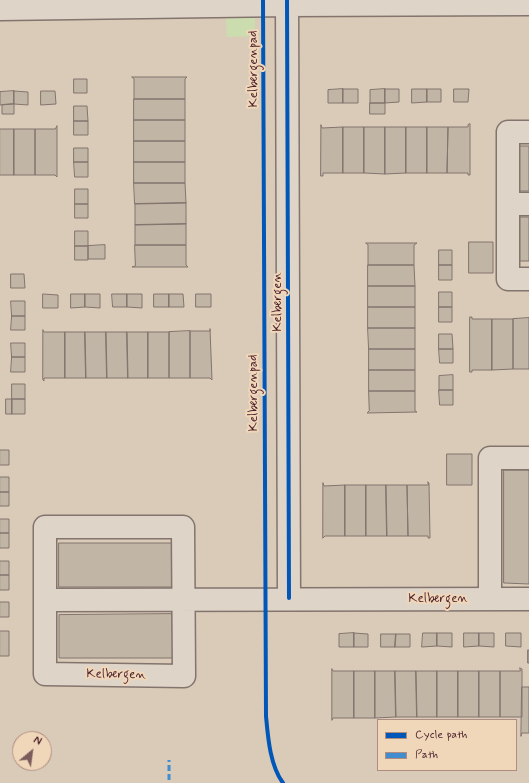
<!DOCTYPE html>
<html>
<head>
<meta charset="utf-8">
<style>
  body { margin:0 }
  #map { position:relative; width:529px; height:783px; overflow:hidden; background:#dacbb8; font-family:Mynerve,sans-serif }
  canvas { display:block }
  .legend { position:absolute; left:377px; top:719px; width:140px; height:52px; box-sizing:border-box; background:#f1d7b9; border:1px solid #ae8d80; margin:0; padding:5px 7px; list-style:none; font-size:12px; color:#4a1f2b }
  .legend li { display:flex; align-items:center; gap:8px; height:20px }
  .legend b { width:20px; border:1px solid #ae8d80 }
  .north { position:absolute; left:12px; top:731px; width:40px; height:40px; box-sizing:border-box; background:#f1d7b9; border:1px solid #ae8d80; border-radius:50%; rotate:29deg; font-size:11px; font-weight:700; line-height:16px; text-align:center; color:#4a1f2b }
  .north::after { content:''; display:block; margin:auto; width:14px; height:18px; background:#7c5b5c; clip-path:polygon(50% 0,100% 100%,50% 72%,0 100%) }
</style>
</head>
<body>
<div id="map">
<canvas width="529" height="783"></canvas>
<ul class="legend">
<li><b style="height:5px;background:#0057b8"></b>Cycle path</li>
<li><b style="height:5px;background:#418dcd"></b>Path</li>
</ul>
<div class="north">N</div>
</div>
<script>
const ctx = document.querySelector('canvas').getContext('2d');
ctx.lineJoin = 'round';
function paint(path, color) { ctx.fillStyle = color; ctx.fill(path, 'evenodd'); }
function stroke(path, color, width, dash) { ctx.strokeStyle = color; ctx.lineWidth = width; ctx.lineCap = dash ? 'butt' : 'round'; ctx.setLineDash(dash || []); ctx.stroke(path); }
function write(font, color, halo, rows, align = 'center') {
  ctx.font = font + ' Mynerve,sans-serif'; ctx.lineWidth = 4; ctx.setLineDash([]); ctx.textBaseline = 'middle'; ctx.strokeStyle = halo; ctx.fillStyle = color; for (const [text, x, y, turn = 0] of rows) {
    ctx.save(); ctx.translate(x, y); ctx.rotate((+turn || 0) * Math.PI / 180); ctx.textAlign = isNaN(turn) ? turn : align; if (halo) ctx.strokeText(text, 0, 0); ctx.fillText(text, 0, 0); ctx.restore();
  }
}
paint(new Path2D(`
  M255 17V36L227 37 226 18Z`), '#cbddaf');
const building = new Path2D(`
  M132 77H187L185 79V99H134V79Z
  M74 79H87V93H74Z
  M343 89V103H328V90Z
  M343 89H358V103H343Z
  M385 89V103H370V90Z
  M385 89H399V102L385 103Z
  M412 89H427V102L412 103Z
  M427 89H441V102H427Z
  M454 89H469L468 102H454Z
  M14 91V104L0 105V92Z
  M14 91 28 92V105L14 104Z
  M41 91H55L56 104 41 105Z
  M134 99H185V120H134Z
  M370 103H385V114H370Z
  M14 104V114H2V105Z
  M74 106H87L88 121H74Z
  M134 120H185V141H134Z
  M74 121H88V135H74Z
  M470 124V175H468V173H447L448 127H468V125Z
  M321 125 322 128 343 127V173H323V176H321Z
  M57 126V177L55 175H35V129H55Z
  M343 127H364V173H343Z
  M364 127H385V174L364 173Z
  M385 127H406V173L385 174Z
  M406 127H427V173H406Z
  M427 127H448L447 173H427Z
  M0 129H14V175H0Z
  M14 129H35V175H14Z
  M134 141H185V162H134Z
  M519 146H529V191H519Z
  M74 148H88V162H74Z
  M74 162H88V177H75Z
  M134 162H185V183H134Z
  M134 183H185L186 203 135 204Z
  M75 189H88V204H75Z
  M186 203V224L135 225V204Z
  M75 204H88V218H75Z
  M520 217H529V261H520Z
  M186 224V245H135V225Z
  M75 231H88V246H75Z
  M469 242H493V273H469Z
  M366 243H417L414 245V265H368V245Z
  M105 245V259H88V246Z
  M135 245H186V265L188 267H132L135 266Z
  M75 246H88V260H75Z
  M439 250H452V265H439Z
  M368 265H414L415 286H368Z
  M439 265H452V280H439Z
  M11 274H24L25 288H11Z
  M368 286H415V307H368Z
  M439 292H452V307H439Z
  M43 294 58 295V308H43Z
  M71 294H85V307L71 308Z
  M85 294H100V308L85 307Z
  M112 294H127V307H113Z
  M127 294H142V308L127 307Z
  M154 294H169V307H154Z
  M169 294H183L184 307H169Z
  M196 294H211V307H196Z
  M11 301H25V316H12Z
  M368 307H415V328H368Z
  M439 307H452V322H439Z
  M12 316H25V330H11Z
  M470 317H472V319H492V370H472V372H470Z
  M529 318V369H513V319Z
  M492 319H513V369L492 370Z
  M368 328H415V349H369Z
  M210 329 212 380 210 378H190V331H210Z
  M43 330 44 332H65V378H44V381L43 380Z
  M190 331V378H169V332Z
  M65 332H85L86 378H65Z
  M85 332H106L107 378H86Z
  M106 332H127L128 378H107Z
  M127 332H148V378H128Z
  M148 332H169V378H148Z
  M439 334H452L453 349H439Z
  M11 343H25V357H12Z
  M369 349H415V370H369Z
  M439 349H453V363H440Z
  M12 357H25V372H11Z
  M369 370H415V391H369Z
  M453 375V390H439V376Z
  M12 384H25V399H12Z
  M439 390H453V405H440Z
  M369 391H415V411L417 412 367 413 369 411Z
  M6 399H12V414H6Z
  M12 399H25V414H12Z
  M0 450H9V465H0Z
  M447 454H472V485H447Z
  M504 470H529V584L504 583Z
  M0 477H9V492H0Z
  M428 482 429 483 430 538H428V536H408L407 485H428Z
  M323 483 324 486 345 485V536H325L323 538Z
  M345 485H366V536H345Z
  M366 485H386L387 536H366Z
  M386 485H407L408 536H387Z
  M0 492H9V506H0Z
  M0 519H9V533H0Z
  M0 533H9V548H0Z
  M59 543H172L173 587H59Z
  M0 561H9V575H0Z
  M0 575H9V590H0Z
  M0 602H9V617H0Z
  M172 614 173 658H59V615Z
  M0 631H9V656H0Z
  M354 633V647H339V634Z
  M354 633 368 634V647H354Z
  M423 633H437V646L422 647Z
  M437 633H452V647L437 646Z
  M464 633H479V646L464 647Z
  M479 633H494V647L479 646Z
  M506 633H521V647L506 646Z
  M381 634H396L395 647H381Z
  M396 634H410V647H395Z
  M528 650H529V663H528Z
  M520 668 522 669V717H500V671H520Z
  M332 669 333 671H354V718H333L332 720Z
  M354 671H375V718H354Z
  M375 671H395L396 717 375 718Z
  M395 671H416L417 717H396Z
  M416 671H437V717H417Z
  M437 671H458V717H437Z
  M458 671H479V717H458Z
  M479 671H500V717H479Z
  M522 687H529V733H522L521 736Z`);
paint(building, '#c1b5a5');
stroke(building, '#83746e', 1);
const street = new Path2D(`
  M287 0 289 598
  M0 9 287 5 529 4
  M529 132H508V279H529
  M508 204H529
  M45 527H183L184 676 45 674Z
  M490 599V458H529
  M45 600 529 599`);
stroke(street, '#83746e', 25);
stroke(street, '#ded4c8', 22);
stroke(new Path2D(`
  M169 780V760`), '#418dcd', 3, [6, 3]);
stroke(new Path2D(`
  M263 0 266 716C268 738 270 765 283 783
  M287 0 289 598`), '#0057b8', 4);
write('13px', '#4a1f2b', '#f1d7b9', [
  ["Kelbergenpad",254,69,-90],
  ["Kelbergen",278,302,-90],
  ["Kelbergenpad",254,393,-90],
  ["Kelbergen",438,599],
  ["Kelbergen",116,675,1]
]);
</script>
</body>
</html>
